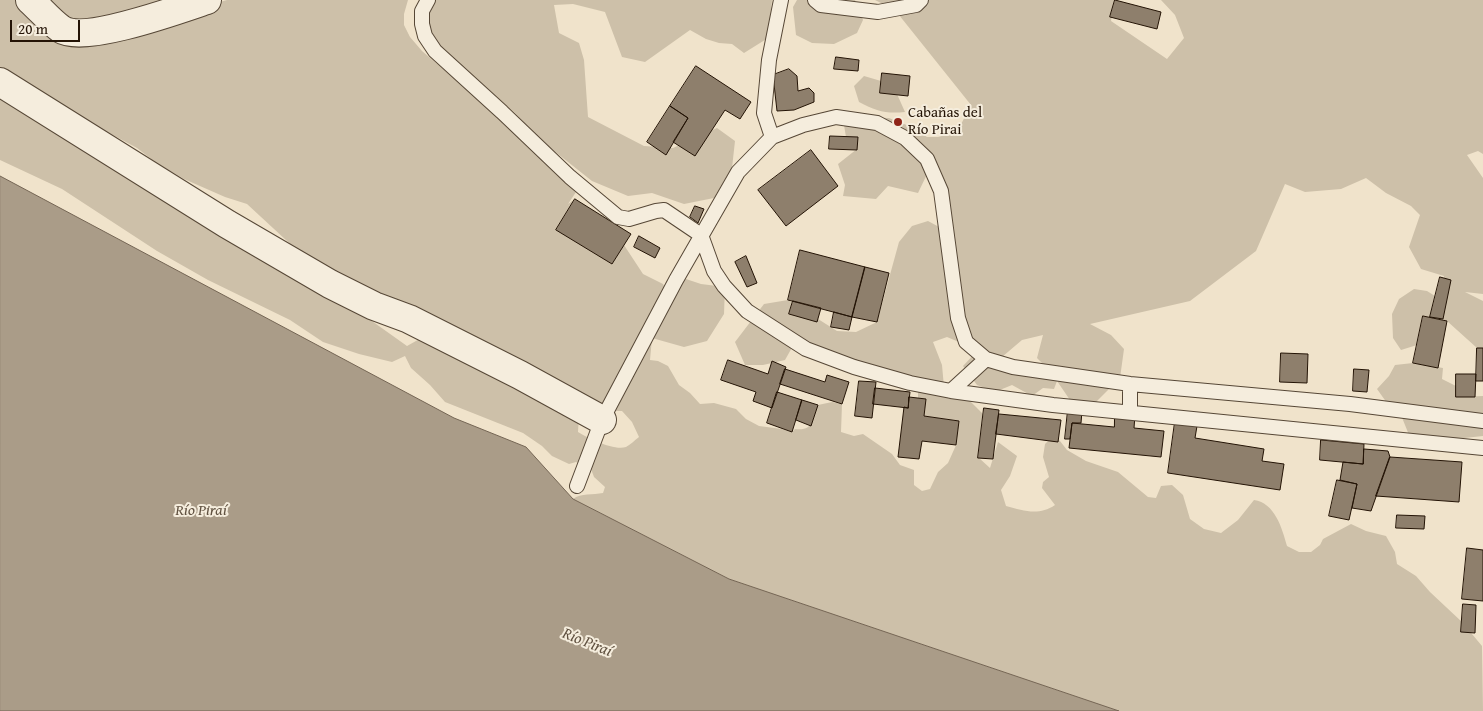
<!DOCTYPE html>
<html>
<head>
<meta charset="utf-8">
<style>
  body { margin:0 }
  #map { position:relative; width:1483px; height:711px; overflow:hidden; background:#f0e3cb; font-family:"Gentium Book Plus",serif }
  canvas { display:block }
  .scale { position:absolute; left:10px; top:20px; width:70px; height:22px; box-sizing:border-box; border:2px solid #231305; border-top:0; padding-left:6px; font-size:15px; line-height:18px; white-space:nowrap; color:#231305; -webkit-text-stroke:4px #f5eddd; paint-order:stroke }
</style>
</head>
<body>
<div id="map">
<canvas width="1483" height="711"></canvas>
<div class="scale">20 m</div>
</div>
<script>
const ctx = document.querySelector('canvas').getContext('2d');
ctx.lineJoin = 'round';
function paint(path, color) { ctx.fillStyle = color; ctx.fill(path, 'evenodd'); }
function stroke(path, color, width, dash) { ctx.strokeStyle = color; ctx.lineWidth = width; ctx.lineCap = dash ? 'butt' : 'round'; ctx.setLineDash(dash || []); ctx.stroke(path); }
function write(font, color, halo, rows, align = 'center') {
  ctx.font = font + ' "Gentium Book Plus",serif'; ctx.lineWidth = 4; ctx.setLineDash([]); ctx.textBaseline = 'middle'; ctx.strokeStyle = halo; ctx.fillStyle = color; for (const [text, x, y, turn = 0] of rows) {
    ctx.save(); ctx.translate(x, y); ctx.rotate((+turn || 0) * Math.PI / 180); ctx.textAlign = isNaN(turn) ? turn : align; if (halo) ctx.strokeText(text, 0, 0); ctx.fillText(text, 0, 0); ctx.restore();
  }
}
paint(new Path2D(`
  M0 0H21L48 26 178 14 227 0H408L404 14V25L410 37 422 51 500 118 551 166 561 179 578 189 568 204 575 199 557 230 612 264 624 245 643 274 663 284 670 298 683 278 701 284 725 287 724 314 707 341 684 347 652 338 650 360 658 361 668 366 679 385 690 393 700 404 714 403 736 409 746 419 759 426 782 429 792 432 795 429C814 431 811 421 818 405L832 402 842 404 841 432 854 436 863 434 892 454 900 465 914 470V485L922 491 930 489 938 472 948 463 957 443 956 444 959 421 924 416 926 399 918 398V387L794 344 785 360 763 365H745L735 342 764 304 788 300 837 331 856 332 877 322 899 242 912 226 928 221 941 228 943 177 930 168 918 193 888 186 876 199 843 196 845 185 838 164 857 149V137H846L844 125 848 117 889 118 909 126 927 137H938L957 132 971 105 895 10 875 0H1115L1111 21 1167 59 1184 38 1175 15 1161 0H1483V154L1478 151 1467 155 1483 178V294L1465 292 1483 301V348H1477L1447 321 1423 316 1417 345 1401 350 1393 338 1392 314 1399 299 1414 289 1427 291 1435 296 1432 311 1443 306 1444 276 1421 269 1409 247 1420 215 1411 206 1386 193 1366 178 1341 189 1305 192 1285 184 1256 251 1190 301 1090 324 1111 335 1124 349 1120 378 1092 406 1070 400 1057 381 1054 389 1043 388 1032 396 1012 385 995 392 977 385 963 366 978 350 947 337 933 342 942 365 944 387 969 400 983 414 979 458 990 468 998 442 1017 456 1010 476 1001 490 1006 506C1024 511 1039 516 1055 505L1042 488 1043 482 1049 477 1043 457 1045 444 1054 435 1060 441 1067 450 1086 461 1118 472 1148 497 1156 498 1161 486 1172 485 1183 495 1190 519 1204 529 1221 533 1238 520 1254 500C1275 503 1282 528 1287 546L1299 552H1311L1320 545 1323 539 1351 524 1366 531 1386 536 1395 552 1397 564 1416 576 1430 592 1462 622 1482 646 1483 711H1119L729 579 573 499C581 493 593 495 603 493L605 487 594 477 591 469 576 462 569 464 552 456 542 446 523 433 445 402 430 385 411 368 405 356 392 362 359 354 323 342 290 320 208 280 157 251 62 189 0 160V98L348 304 407 346 432 332 300 253 247 204 225 197 184 179 155 162 137 148 0 74ZM1043 335 1037 358 1050 371 1002 357 1022 340ZM596 411H622L632 422 639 437C635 440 630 445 626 447 614 451 588 438 578 432L579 415Z
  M44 0H187L138 16 66 21Z
  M433 0H772L768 38 744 53 732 44 719 43 706 39 690 30 645 62 622 57 605 12 573 4 554 5 559 33 579 43 584 60 588 117 644 146 673 148 717 128 735 141 732 168 714 198 684 204 652 193 628 196 592 181 539 139 515 113 432 39 426 27 431 4Z
  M797 0H855L863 20 857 33 834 44 812 43 796 35 793 7Z
  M864 76 881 81 880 93 897 94 905 112C886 114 876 111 859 102L854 86Z
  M1413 363 1443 368 1442 379 1456 386V397L1483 396V436L1455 439 1409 435 1401 415 1387 403 1377 389 1389 376 1395 365Z`), '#cdc0a9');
const water = new Path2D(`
  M0 176 454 418 526 447 573 499 729 579 1119 711H0Z`);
paint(water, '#aa9c88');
stroke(water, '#746554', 1);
const building = new Path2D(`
  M1115 0 1161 12 1157 29 1110 17Z
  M836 57 859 60 858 71 834 69Z
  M696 66 751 102 740 119 725 110 695 156 673 142 688 118 670 106Z
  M789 69 797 76 798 91 809 88 814 93V102L794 110 777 111 773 75Z
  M882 73 910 76 908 96 880 93Z
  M670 106 688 118 666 155 647 142Z
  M830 136 858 137 857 150 829 149Z
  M811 150 838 186 786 226 758 190Z
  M575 199 631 234 612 264 556 230Z
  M695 206 704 209 698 223 690 217Z
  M639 236 660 248 655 258 634 247Z
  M800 250 865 267 852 317 788 300Z
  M746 256 757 283 747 287 735 262Z
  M865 267 889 273 877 322 852 317Z
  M1440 277 1451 280 1443 319 1430 317Z
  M793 301 821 308 817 322 789 314Z
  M834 312 852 317 849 330 831 327Z
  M1423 316 1447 321 1438 368 1413 363Z
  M1477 348H1483V381H1476Z
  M1281 353 1308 354 1307 383 1280 382Z
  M728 360 768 374 772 361 786 367 772 408 753 401 756 392 721 380Z
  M785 369 825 382 827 375 849 382 842 404 780 384Z
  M1354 369 1369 370 1367 392 1353 391Z
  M1456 374H1476L1475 397H1456Z
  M859 381 876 382 872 418 855 416Z
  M875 388 910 392 908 408 873 404Z
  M777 392 802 400 792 432 767 423Z
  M909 397 926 399 924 416 959 421 956 445 922 441 919 459 898 457 904 407 908 408Z
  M802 400 818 405 811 426 796 420Z
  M984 408 999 410 993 459 978 458Z
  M1068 410 1082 411 1081 423H1072L1070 439H1065Z
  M1115 413 1135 415 1134 428 1164 431 1161 457 1069 448 1072 423 1114 427Z
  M999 414 1061 420 1058 442 996 434Z
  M1175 422 1197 426 1195 438 1264 449 1262 461 1284 464 1280 490 1168 473Z
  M1321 440 1364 444 1363 464 1320 460Z
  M1364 449 1388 451 1390 457 1371 511 1352 508 1357 484 1340 480 1343 462 1363 464Z
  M1390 457 1462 462 1459 502 1376 496Z
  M1337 480 1357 484 1349 520 1329 516Z
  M1397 515 1425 516 1424 529 1396 528Z
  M1467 548 1483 550V601L1462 599Z
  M1463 604 1476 605 1475 633 1461 632Z`);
paint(building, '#8e7f6c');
stroke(building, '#231305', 1);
const lane = new Path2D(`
  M428 0 422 11V24L425 36 435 51 502 112 570 177 618 217 629 219 656 211 664 210 701 235 714 271 724 286 747 311 806 349 854 367 910 383 951 391 1053 405 1483 448
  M815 0 821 5 878 12 916 5 921 0
  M772 137 764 113 769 60 781 0
  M951 391 986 359
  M1130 412V384
  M577 486 602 420 676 280 738 172 772 137 803 125 836 117 877 123 905 138 927 159 941 191 958 318 966 342 986 359 1013 367 1130 384 1350 404 1483 421`);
const street = new Path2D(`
  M30 0C40 9 50 21 61 29 84 44 180 9 207 0
  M0 82 227 224 330 284 374 306 409 319 520 375 602 420`);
stroke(lane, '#564736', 16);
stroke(street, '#564736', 30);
stroke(lane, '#f5eddd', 14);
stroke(street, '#f5eddd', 28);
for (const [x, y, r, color] of [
  [898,122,5,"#8f2418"]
]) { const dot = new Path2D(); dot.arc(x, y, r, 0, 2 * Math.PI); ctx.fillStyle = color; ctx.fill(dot); stroke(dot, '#f5eddd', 2); }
write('15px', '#231305', '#f5eddd', [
  ["Cabañas del",908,113],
  ["Río Pirai",908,130]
], 'left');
write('italic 16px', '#605140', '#f5eddd', [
  ["Río Piraí",201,511],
  ["Río Piraí",587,643,22]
]);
</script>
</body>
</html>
